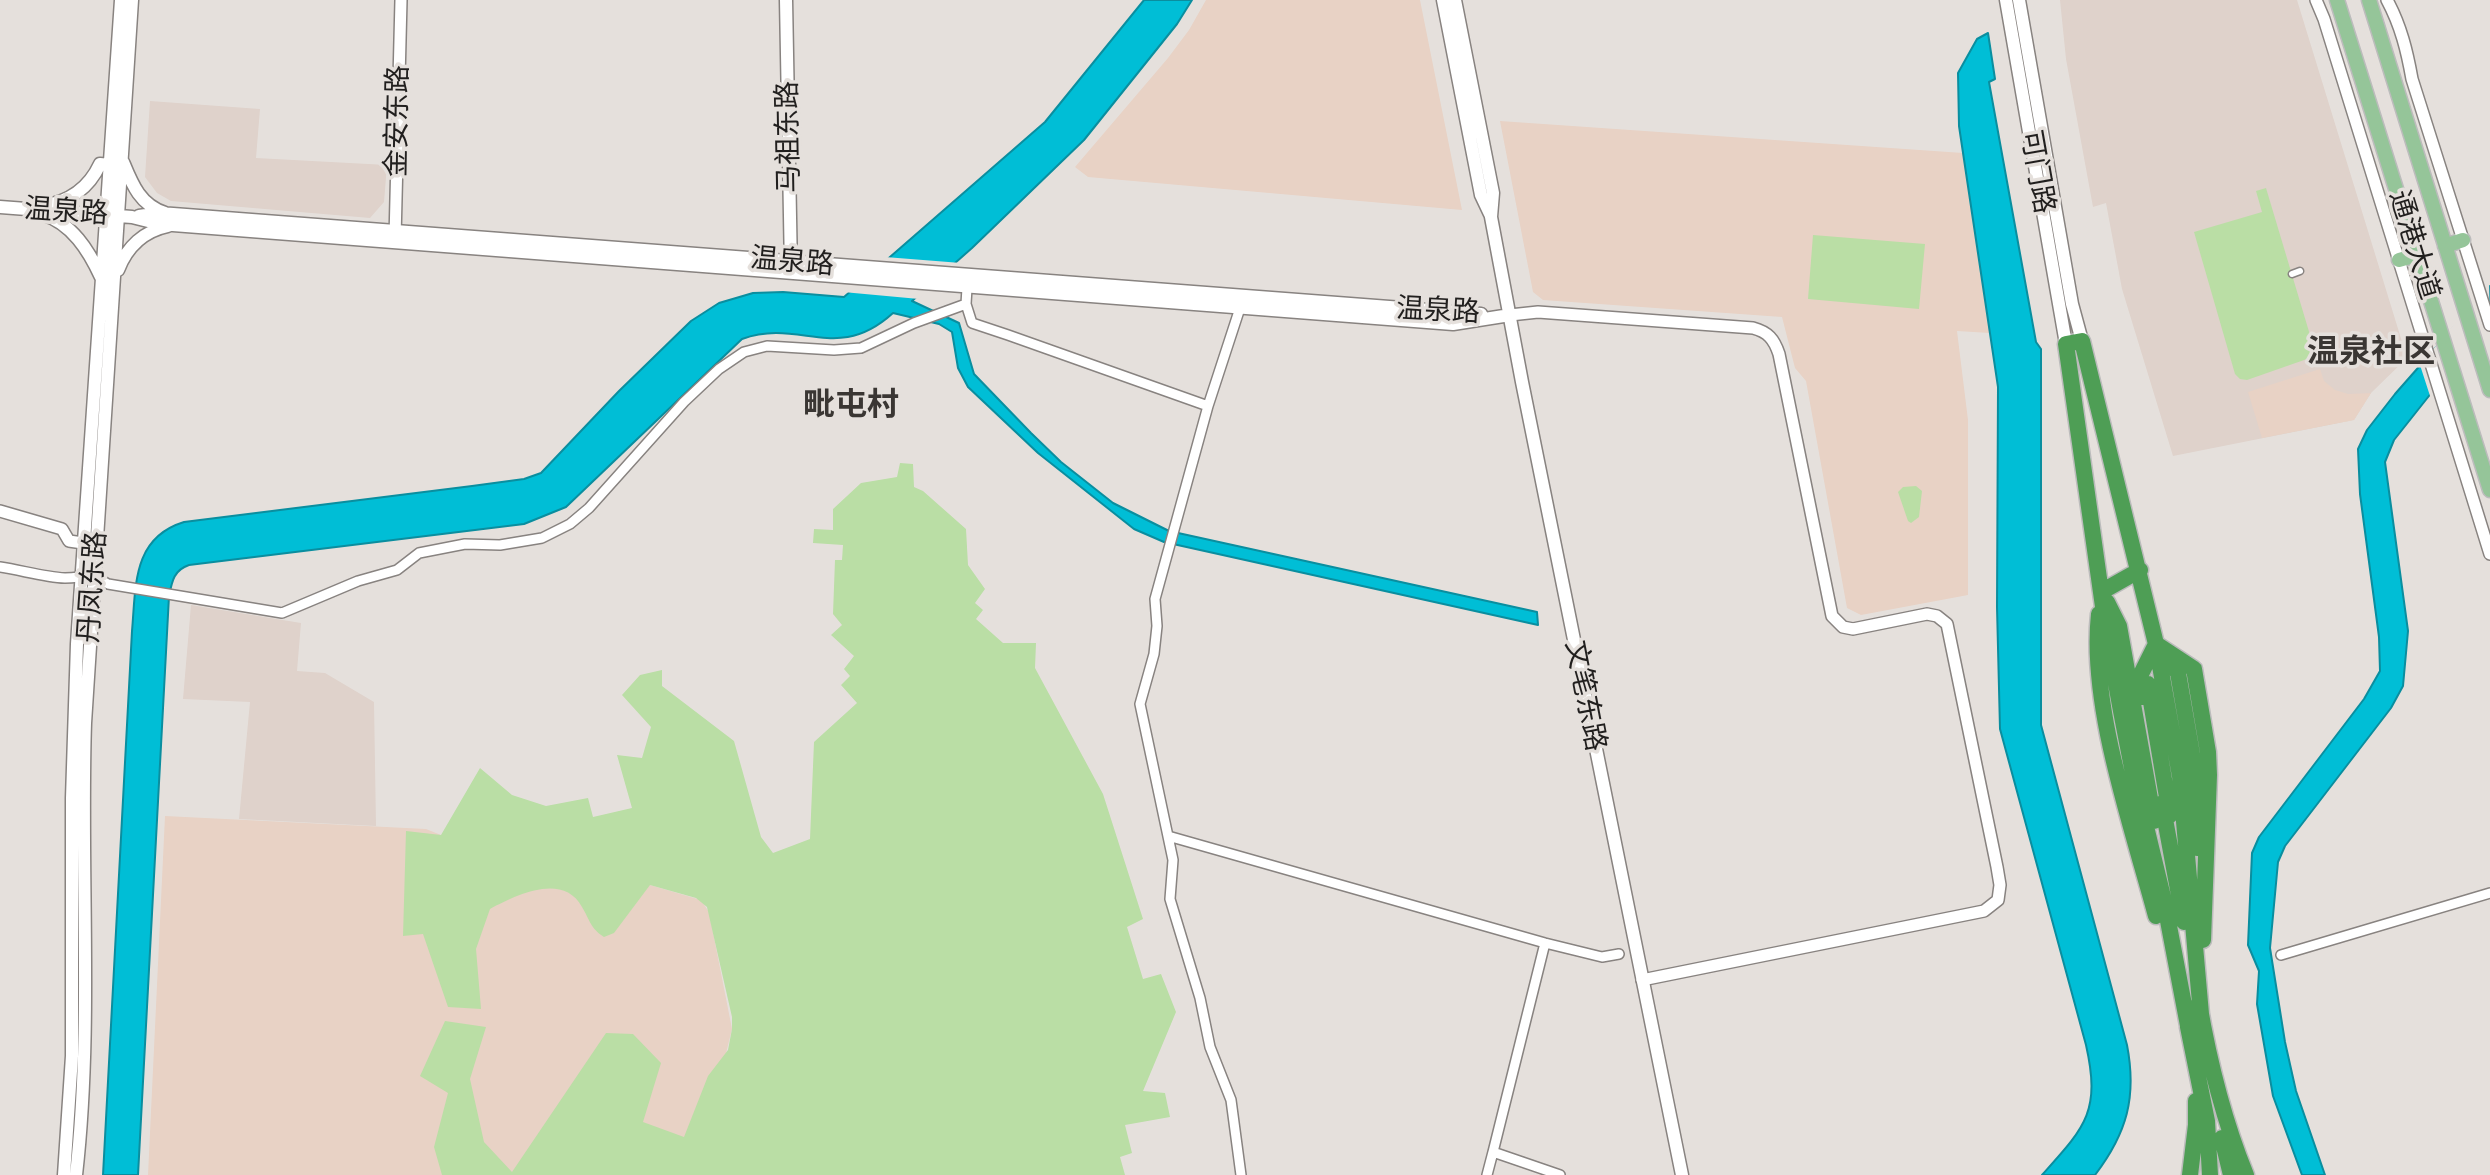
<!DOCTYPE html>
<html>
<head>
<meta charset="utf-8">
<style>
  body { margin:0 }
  canvas { display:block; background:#e5e0dc }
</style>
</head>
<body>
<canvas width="2490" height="1175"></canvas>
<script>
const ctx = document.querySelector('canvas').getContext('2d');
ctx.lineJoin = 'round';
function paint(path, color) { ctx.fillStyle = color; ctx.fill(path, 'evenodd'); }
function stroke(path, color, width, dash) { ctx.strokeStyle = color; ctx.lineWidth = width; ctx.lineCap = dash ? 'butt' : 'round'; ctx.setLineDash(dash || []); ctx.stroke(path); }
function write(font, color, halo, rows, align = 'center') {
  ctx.font = font + ' Rubik,"Noto Sans SC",sans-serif'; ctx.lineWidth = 7; ctx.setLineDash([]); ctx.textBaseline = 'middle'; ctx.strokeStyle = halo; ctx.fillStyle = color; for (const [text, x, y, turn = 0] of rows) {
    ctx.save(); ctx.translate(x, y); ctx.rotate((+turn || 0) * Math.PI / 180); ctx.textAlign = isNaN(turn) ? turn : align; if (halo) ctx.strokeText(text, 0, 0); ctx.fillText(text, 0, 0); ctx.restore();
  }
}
paint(new Path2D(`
  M2060 0H2297L2407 358 2371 393 2354 420 2173 456 2122 289 2106 203 2093 207 2066 59Z
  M150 101 260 109 256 158 387 165 384 202 370 218 171 201 157 193 145 177Z
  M191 605 301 623 297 671 325 673 374 702 376 826 239 819 250 702 183 699Z`), '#dfd2cb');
paint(new Path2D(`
  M1206 0H1420L1462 210 1088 177 1075 167 1168 58 1189 30Z
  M1500 121 1963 153 1990 333 1957 331 1968 420V595L1861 615 1847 608 1806 381 1795 368 1782 317 1543 300 1533 292Z
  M2320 369 2324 381 2335 390 2348 394 2371 393 2354 420 2262 438 2248 392Z
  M165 816 426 829 546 877 650 885 701 900 709 912 732 1029 696 1175H148Z`), '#e8d2c5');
paint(new Path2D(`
  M2266 188 2313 345 2312 353 2307 359 2247 380 2240 379 2235 374 2194 232 2262 212 2256 191Z
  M1813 235 1925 244 1919 309 1808 299Z
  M900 463 913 464 914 487 923 491 966 529 968 565 985 589 975 603 983 610 976 619 1003 643H1036L1035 668 1103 794 1143 919 1127 927 1143 979 1161 974 1176 1012 1143 1091 1165 1093 1170 1117 1125 1125 1132 1153 1120 1157 1125 1175H442L434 1147 448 1093 420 1076 445 1021 486 1027 470 1079 484 1142 512 1172 606 1033 633 1034 661 1063 643 1122 684 1137 708 1076 728 1050 732 1029V1017L707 907 696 898 650 885 614 933 604 937C590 928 590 920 582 907 563 872 516 895 490 909L476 949 481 1009 448 1007 423 934 403 936 406 831 441 835 480 768 512 795 546 806 588 798 593 817 632 808 617 755 642 758 651 727 622 695 640 675 662 670V686L734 741 761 837 773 853 810 839 814 742 857 703 841 685 850 676 844 669 854 656 831 635 842 625 833 614 835 560H842L843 545 813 543 814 529 833 530V509L861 483 897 477Z
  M1916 486 1922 491 1919 517 1911 523 1908 521 1898 492 1903 487Z`), '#badea5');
const water = new Path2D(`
  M1144 0H1192L1177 24 1084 140 972 248 912 301 959 323 974 374 1031 433 1061 462 1113 503 1169 531 1537 612 1538 625 1164 542 1134 529 1038 453 968 387 958 368 952 332 939 324 893 313C837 364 801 318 742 339L566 507 524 524 189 565C174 570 172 581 169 596L138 1175H103L132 631C136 586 132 538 184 522L472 486 524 479 541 473 619 391 691 321 719 303 753 293 783 292 844 297 1045 122Z
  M1988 33 1995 79 1989 82 2036 342 2041 349V725L2127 1045C2137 1097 2127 1133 2095 1175H2042C2085 1127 2101 1112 2086 1045L2000 729 1997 607 1998 387 1959 126 1958 73 1977 39Z
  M2490 286V319L2394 440 2385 462 2408 631 2403 686 2391 708 2285 846 2278 862 2270 948 2285 1042 2296 1091 2325 1175H2302L2273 1096 2257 1004 2259 971 2248 945 2252 853 2259 837 2364 699 2380 671 2379 637 2360 494 2358 449 2367 430 2395 394Z`);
paint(water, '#00bed6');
stroke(water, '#0a8e9f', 2);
paint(new Path2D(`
  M885 257 961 263 919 299 843 292Z
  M2489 282 2490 323 2431 399 2420 365Z`), '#e5e0dc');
const pedestrian = new Path2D(`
  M2292 274 2300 271`);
const minor = new Path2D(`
  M967 288 966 304 972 323 1008 335 1208 406
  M1240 308 1208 406 1155 599 1157 626 1154 654 1140 704 1173 860 1170 899 1200 998 1210 1047 1231 1100 1241 1175
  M0 567C21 570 44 577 65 578 86 578 88 572 108 584L282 613 358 581 397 570 419 553 465 544 500 545 542 538 570 524 589 508 684 402 719 369 744 352 767 346 834 350 861 348 914 323 966 304
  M1168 836 1545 943 1602 957 1619 954
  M2281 955 2490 893
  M1493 1152 1545 943
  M1487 1175 1493 1152 1560 1175`);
const tertiary = new Path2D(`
  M2316 0 2324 19 2490 554
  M2387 0C2401 26 2407 51 2412 79L2490 325
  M395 238 401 0
  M1510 315 1538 312 1753 328C1768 332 1774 339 1779 354L1832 616 1843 627 1853 629 1927 614 1937 616 1947 624 1997 867 2000 885 1998 900 1984 911 1642 980
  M0 511 62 529 69 541 83 543`);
const secondary = new Path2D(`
  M786 0 791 270
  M1443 0 1481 195 1490 214
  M1455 0 1493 193 1491 217 1522 382 1682 1175
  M2006 0 2066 344
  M2019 0 2072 304 2082 341
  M123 162C132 184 140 205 165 213
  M42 206C69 202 89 188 100 164L110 165
  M0 207 132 217 160 224 1453 324 1510 315
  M42 214C72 223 89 251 101 277
  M139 216 160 213 1481 314
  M118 270C127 247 144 231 168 226
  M64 1175 72 1056V798L77 644 121 0
  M76 1175C93 1025 80 873 85 723L132 0`);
const primary = new Path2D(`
  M2337 0 2490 490
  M2369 0 2490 390
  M2445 246 2463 240
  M2399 260 2417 255`);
const motorway = new Path2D(`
  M2101 592 2140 570
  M2107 602 2119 626 2154 821
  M2099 614C2089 705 2132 826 2156 916
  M2156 644 2194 669 2208 752 2209 775 2203 940
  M2164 654 2178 673 2195 771 2197 848
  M2148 684 2170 815
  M2142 697 2139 678 2156 644
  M2162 803 2184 922
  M2199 1003C2209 1061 2224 1121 2246 1175
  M2188 1027 2207 1121 2210 1175
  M2190 1036 2165 905 2133 773 2121 711 2106 628 2066 344 2082 341 2156 644 2180 776 2201 1014
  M2222 1138 2231 1175
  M2190 1175 2196 1125V1101`);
stroke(pedestrian, '#888380', 9);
stroke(minor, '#888380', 12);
stroke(tertiary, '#888380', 14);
stroke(secondary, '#888380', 15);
stroke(primary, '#bcbcbc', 17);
stroke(motorway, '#bcbcbc', 19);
stroke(pedestrian, '#fff', 6);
stroke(minor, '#fff', 9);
stroke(tertiary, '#fff', 11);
stroke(secondary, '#fff', 12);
stroke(primary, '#95c599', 14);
stroke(motorway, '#4e9e55', 16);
write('28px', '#211f1e', '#e5e0dc', [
  ["金安东路",398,121,-89],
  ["马祖东路",789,137,-91],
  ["可门路",2037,172,80],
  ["温泉路",66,212,4],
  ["通港大道",2414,245,73],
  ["温泉路",792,262,5],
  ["温泉路",1438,311,3],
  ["丹凤东路",93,587,-86],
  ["文笔东路",1585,696,79]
]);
write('bold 32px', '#3a3633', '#e5e0dc', [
  ["温泉社区",2371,353],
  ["毗屯村",851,406]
]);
</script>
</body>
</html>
